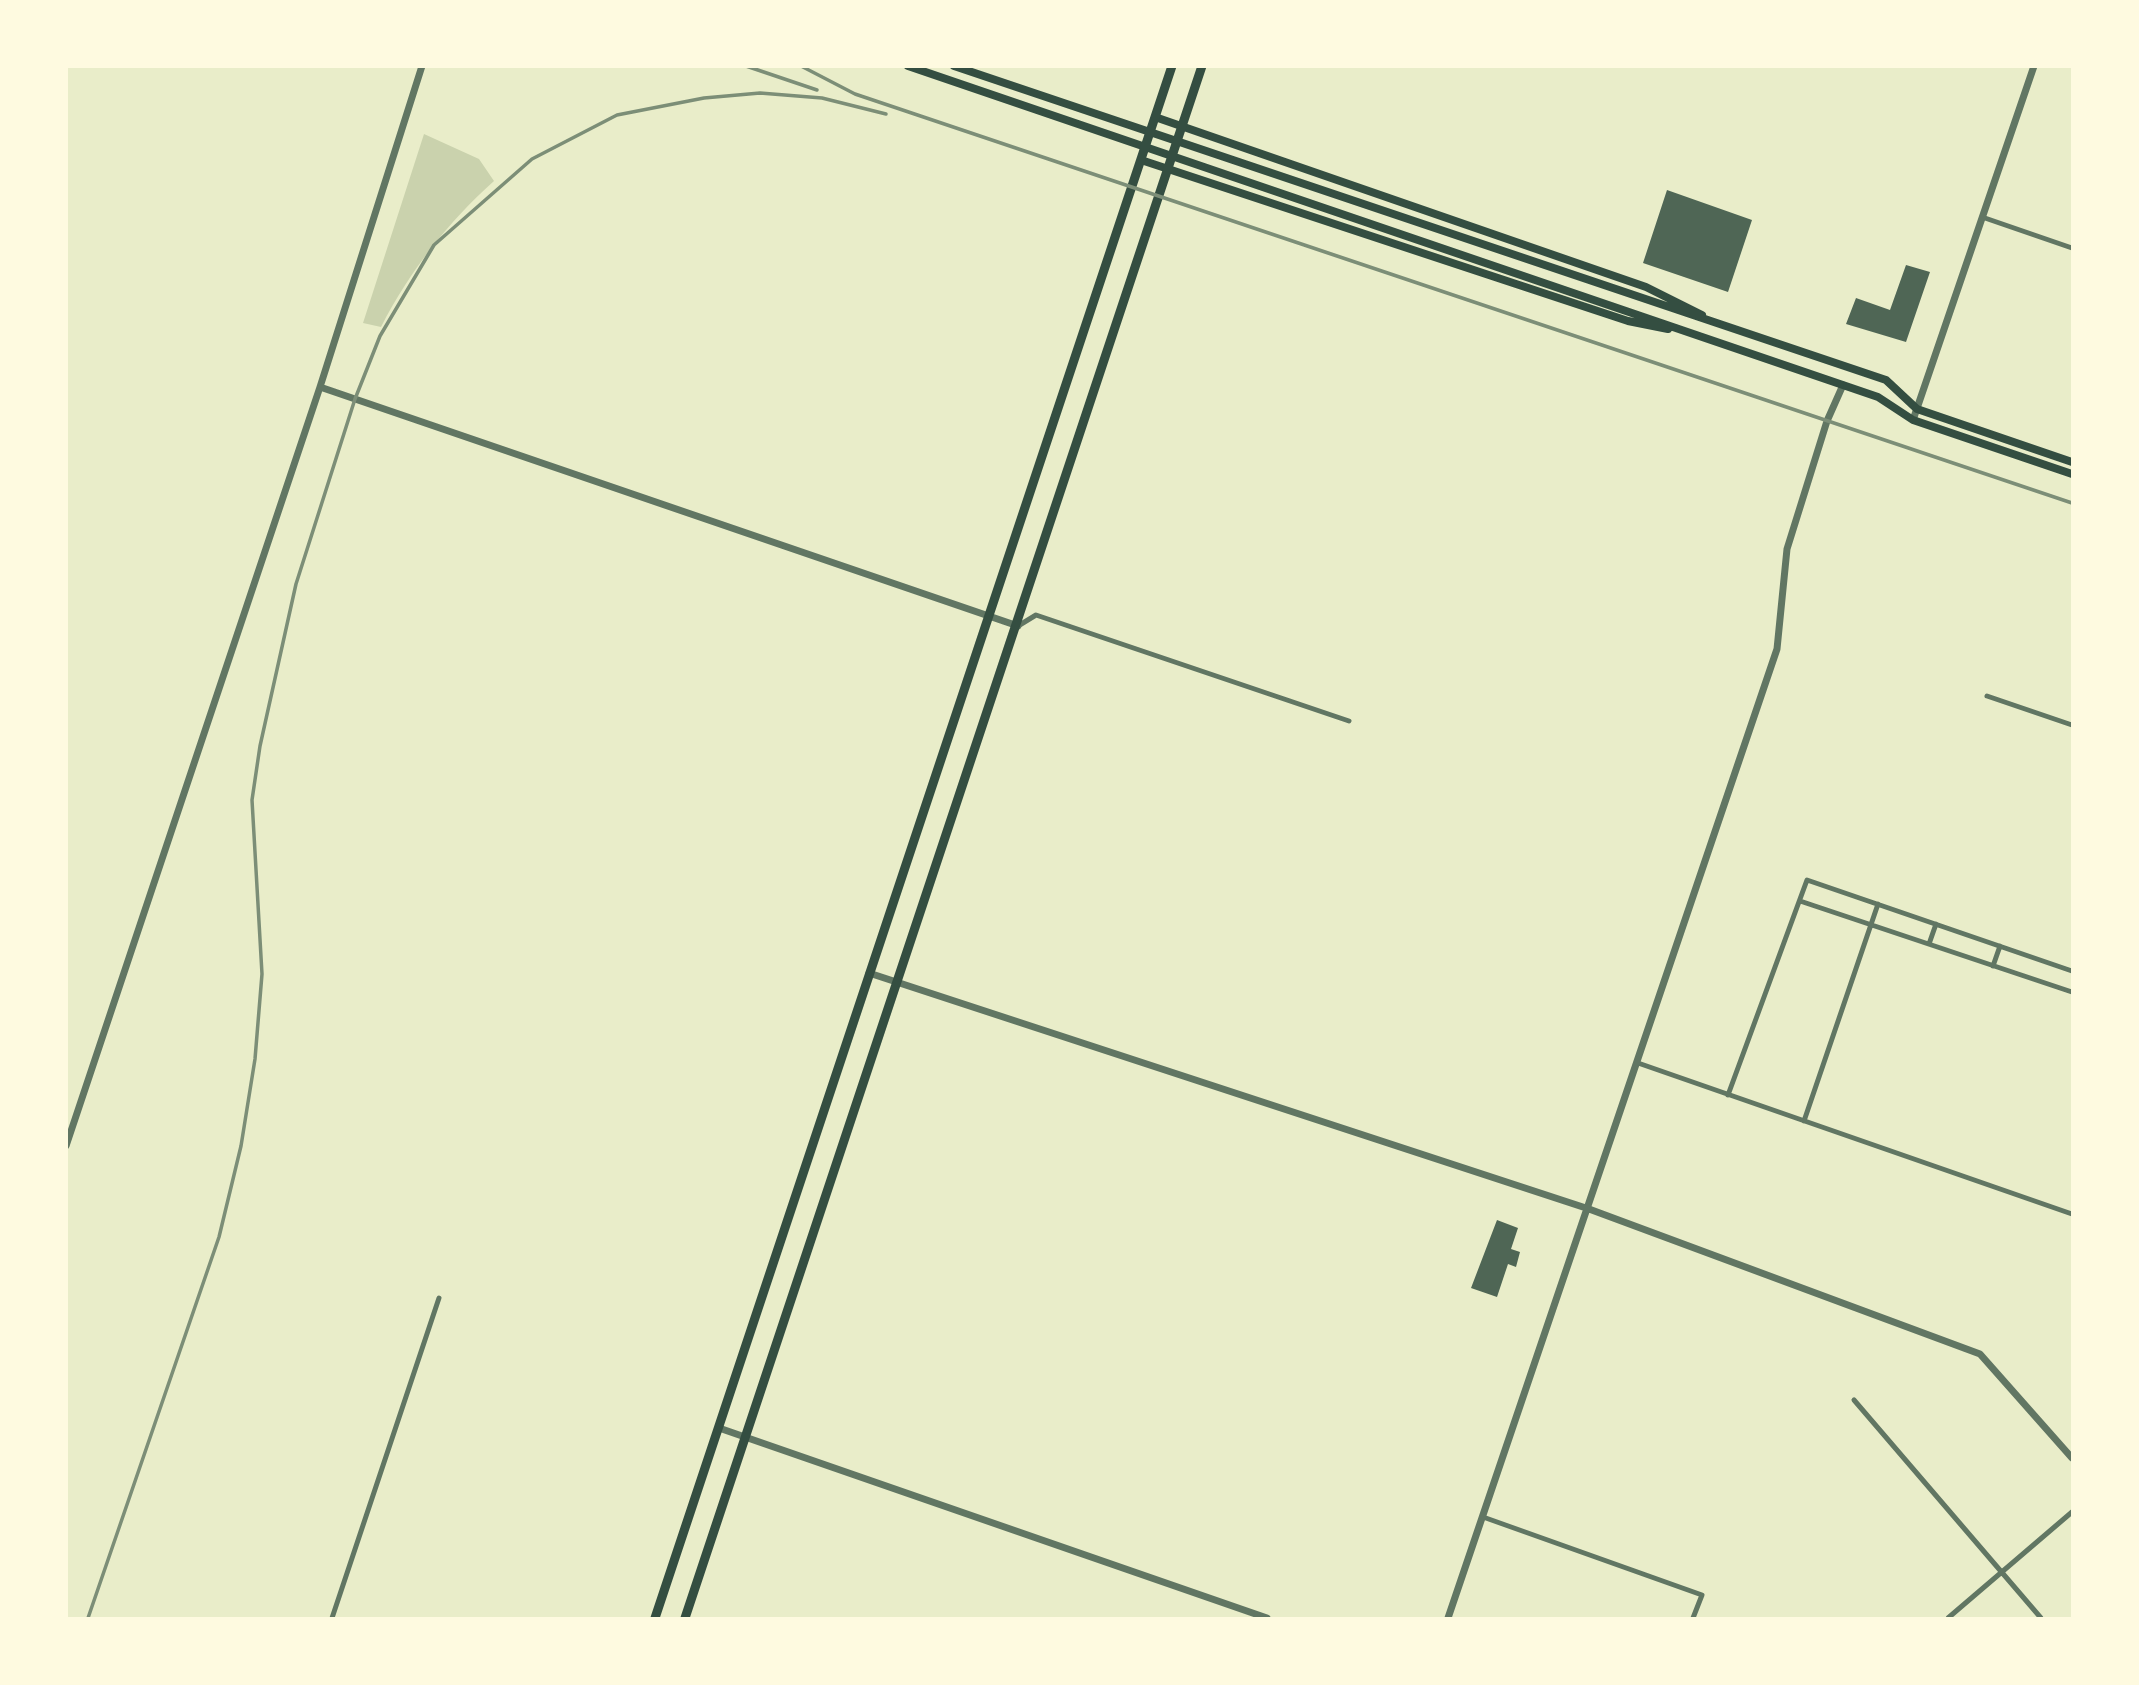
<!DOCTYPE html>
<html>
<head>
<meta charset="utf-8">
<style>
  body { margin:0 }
  #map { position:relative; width:2139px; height:1685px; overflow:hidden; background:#e9edc9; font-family:"Alegreya Sans",sans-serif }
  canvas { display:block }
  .frame { position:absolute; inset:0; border:68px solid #fefae0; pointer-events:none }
</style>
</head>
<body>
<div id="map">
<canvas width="2139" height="1685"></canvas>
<div class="frame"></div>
</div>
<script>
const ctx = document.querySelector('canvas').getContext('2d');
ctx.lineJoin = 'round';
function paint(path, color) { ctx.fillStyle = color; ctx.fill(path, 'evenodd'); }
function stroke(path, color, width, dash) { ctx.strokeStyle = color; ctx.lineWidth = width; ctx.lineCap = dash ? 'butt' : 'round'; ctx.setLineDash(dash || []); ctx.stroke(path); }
paint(new Path2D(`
  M424 134 479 159 494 181C447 223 410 271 381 327L363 323Z`), '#cad2ad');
paint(new Path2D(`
  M1667 190 1752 220 1728 292 1643 263Z
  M1906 265 1930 272 1906 342 1846 324 1856 298 1890 310Z
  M1497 1220 1518 1228 1511 1249 1520 1252 1516 1267 1508 1264 1497 1297 1471 1288Z`), '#4f6655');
stroke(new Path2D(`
  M1982 217 2072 248
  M1018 626 1036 615 1349 721
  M1987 696 2072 725
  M1800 901 2072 992
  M1929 944 1936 924
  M1993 966 2000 946
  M1638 1063 2072 1214
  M1728 1095 1807 880 2072 971
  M1804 1121 1878 904
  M1854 1400 2041 1618
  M1483 1517 1702 1595 1693 1618
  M332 1618 439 1298
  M1948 1618 2072 1512`), '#617663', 5);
stroke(new Path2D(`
  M320 387 1018 626
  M1913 420 2034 66
  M869 973 1589 1209 1980 1354 2072 1458
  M66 1146 320 387 422 66
  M719 1428 1267 1618
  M1448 1618 1777 649 1787 549 1827 421 1843 385`), '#617663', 7);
stroke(new Path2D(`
  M908 66 1878 397 1913 420 2072 474
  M954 66 1886 380 1917 409 2072 462
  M1155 117 1646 287 1702 315
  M1141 160 1628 321 1668 329`), '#344e41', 8);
stroke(new Path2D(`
  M655 1618 1172 66
  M685 1618 1202 66`), '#344e41', 9);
stroke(new Path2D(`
  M746 66 817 90
  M801 66 855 94 2072 503
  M88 1618 219 1237 241 1146 255 1059 262 974 252 800 260 746 296 584 355 399 380 336 434 245 532 159 617 115 704 98 760 93 822 98 886 114`), '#7c8e77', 3.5);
</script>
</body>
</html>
